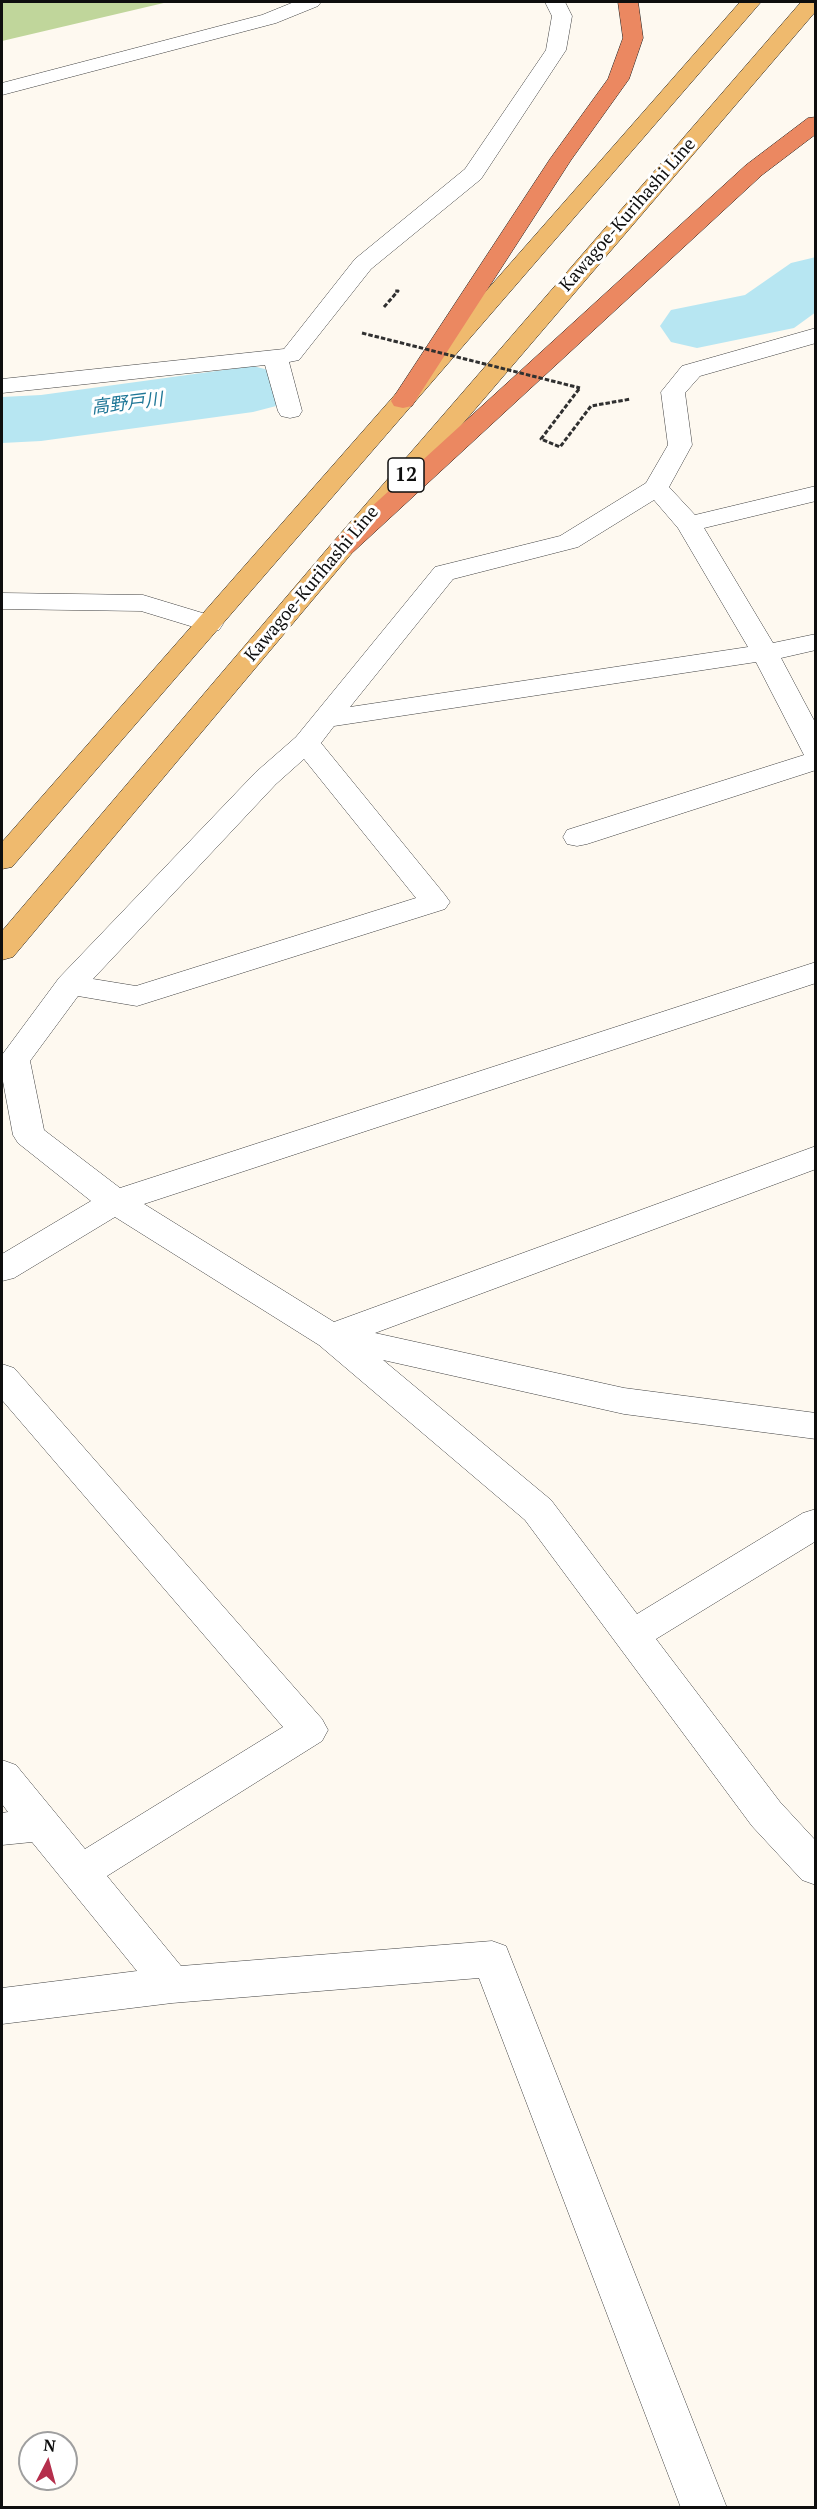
<!DOCTYPE html>
<html>
<head>
<meta charset="utf-8">
<style>
  body { margin:0 }
  #map { position:relative; width:817px; height:2509px; overflow:hidden; background:#fef9f0; font-family:"PT Serif",serif }
  canvas { display:block }
  .frame { position:absolute; inset:0; border:3px solid #0e0e0e; pointer-events:none }
  .north { position:absolute; left:18px; top:2431px; width:60px; height:60px; box-sizing:border-box; background:#fff; border:2px solid #9f9f9f; border-radius:50%; rotate:6deg; font-size:16px; font-weight:700; line-height:24px; text-align:center; color:#0e0e0e }
  .north::after { content:''; display:block; margin:auto; width:21px; height:27px; background:#b52f4c; clip-path:polygon(50% 0,100% 100%,50% 72%,0 100%) }
</style>
</head>
<body>
<div id="map">
<canvas width="817" height="2509"></canvas>
<div class="frame"></div>
<div class="north">N</div>
</div>
<script>
const ctx = document.querySelector('canvas').getContext('2d');
ctx.lineJoin = 'round';
function paint(path, color) { ctx.fillStyle = color; ctx.fill(path, 'evenodd'); }
const poly = rows => new Path2D(rows.map(r => 'M' + r).join(''));
function stroke(path, color, width, dash) { ctx.strokeStyle = color; ctx.lineWidth = width; ctx.lineCap = dash ? 'butt' : 'round'; ctx.setLineDash(dash || []); ctx.stroke(path); }
function write(font, color, halo, rows, align = 'center') {
  ctx.font = font + ' "PT Serif","Noto Sans JP",serif'; ctx.lineWidth = 6; ctx.setLineDash([]); ctx.textBaseline = 'middle'; ctx.strokeStyle = halo; ctx.fillStyle = color; for (const [text, x, y, turn = 0] of rows) {
    ctx.save(); ctx.translate(x, y); ctx.rotate((+turn || 0) * Math.PI / 180); ctx.textAlign = isNaN(turn) ? turn : align; if (halo) ctx.strokeText(text, 0, 0); ctx.fillText(text, 0, 0); ctx.restore();
  }
}
const forest = poly([
  [2,2,168,2,2,41]
]);
const river = poly([
  [816,257,816,312,794,328,697,348,671,342,660,326,671,310,745,295,791,263,816,257],
  [253,366,280,373,291,389,280,405,253,412,41,441,2,443,2,397,41,395,253,366]
]);
const path = poly([
  [384,307,398,291,394,291],
  [579,389,541,439,560,447,591,406,631,399]
]);
const minor = poly([
  [294,2,321,2,318,6,276,23,2,95,2,83,262,15,294,2],
  [545,2,565,2,572,16,566,50,481,179,371,269,299,360,289,362,302,411,299,416,290,418,281,416,278,411,265,365,2,393,2,379,284,349,355,259,465,169,546,50,552,16,545,2],
  [816,328,816,343,700,376,685,393,692,445,669,487,695,515,816,486,816,501,704,528,773,643,816,634,816,650,781,658,816,724,816,770,587,844,577,846,567,844,563,837,567,830,804,755,756,662,334,726,321,743,445,895,450,902,445,909,137,1006,78,996,30,1061,44,1130,120,1188,816,962,816,983,144,1204,334,1322,816,1146,816,1169,375,1333,624,1388,816,1413,816,1439,624,1414,383,1360,551,1500,637,1614,803,1513,816,1509,816,1541,656,1639,780,1802,816,1841,816,1885,802,1880,752,1826,525,1520,319,1345,115,1217,14,1278,2,1281,2,1254,91,1201,18,1143,13,1135,2,1076,2,1055,59,978,256,772,296,737,435,567,560,536,646,483,668,445,661,392,682,366,816,328],
  [654,500,678,528,748,647,350,707,453,579,578,547,654,500],
  [304,759,416,898,136,986,93,979,276,784,304,759],
  [2,593,143,595,219,618,223,624,219,630,210,632,141,611,2,609,2,593],
  [2,1364,14,1368,322,1719,328,1730,322,1741,107,1876,181,1966,492,1941,506,1946,727,2508,681,2508,479,1978,172,2003,2,2024,2,1988,137,1971,32,1842,2,1845,2,1813,8,1812,2,1804,2,1760,16,1765,85,1849,283,1727,2,1400,2,1364]
]);
const major = poly([
  [740,2,761,2,12,867,2,869,2,842,740,2],
  [801,2,816,2,816,11,352,553,13,957,2,960,2,931,334,541,801,2]
]);
const highway = poly([
  [618,2,638,2,643,38,629,79,571,160,412,406,403,408,394,406,391,401,550,159,608,79,623,38,618,2],
  [816,117,816,134,762,175,352,553,343,555,334,553,330,547,334,541,746,165,808,118,816,117]
]);
const pathBridge = poly([
  [362,333,580,388]
]);
const farStreetnames = [
  ["Kawagoe-Kurihashi Line",628,215,-49],
  ["Kawagoe-Kurihashi Line",312,584,-50]
];
const farWaternames = [
  ["高野戸川",127,404,-7]
];
const shields = [
  [406,475,36]
];
const shieldNames = [
  ["12",406,475]
];
paint(forest, '#c0d69b');
paint(river, '#b7e6f2');
stroke(minor, '#414141', 1);
stroke(major, '#1f1f1f', 1);
stroke(highway, '#1f1f1f', 1);
stroke(path, '#303030', 3, [4.5, 2]);
paint(minor, '#fff');
paint(major, '#efba6e');
paint(highway, '#eb8861');
stroke(pathBridge, '#303030', 3, [4.5, 2]);
write('18px', '#0e0e0e', '#fff', farStreetnames);
write('italic 18px', '#1f7797', '#fff', farWaternames);
for (const [x, y, w] of shields) { const box = new Path2D(); box.roundRect(x - w / 2, y - 17, w, 34, 4.5); ctx.fillStyle = '#fff'; ctx.fill(box); stroke(box, '#0e0e0e', 1.5); }
write('bold 20px', '#0e0e0e', null, shieldNames);
</script>
</body>
</html>
